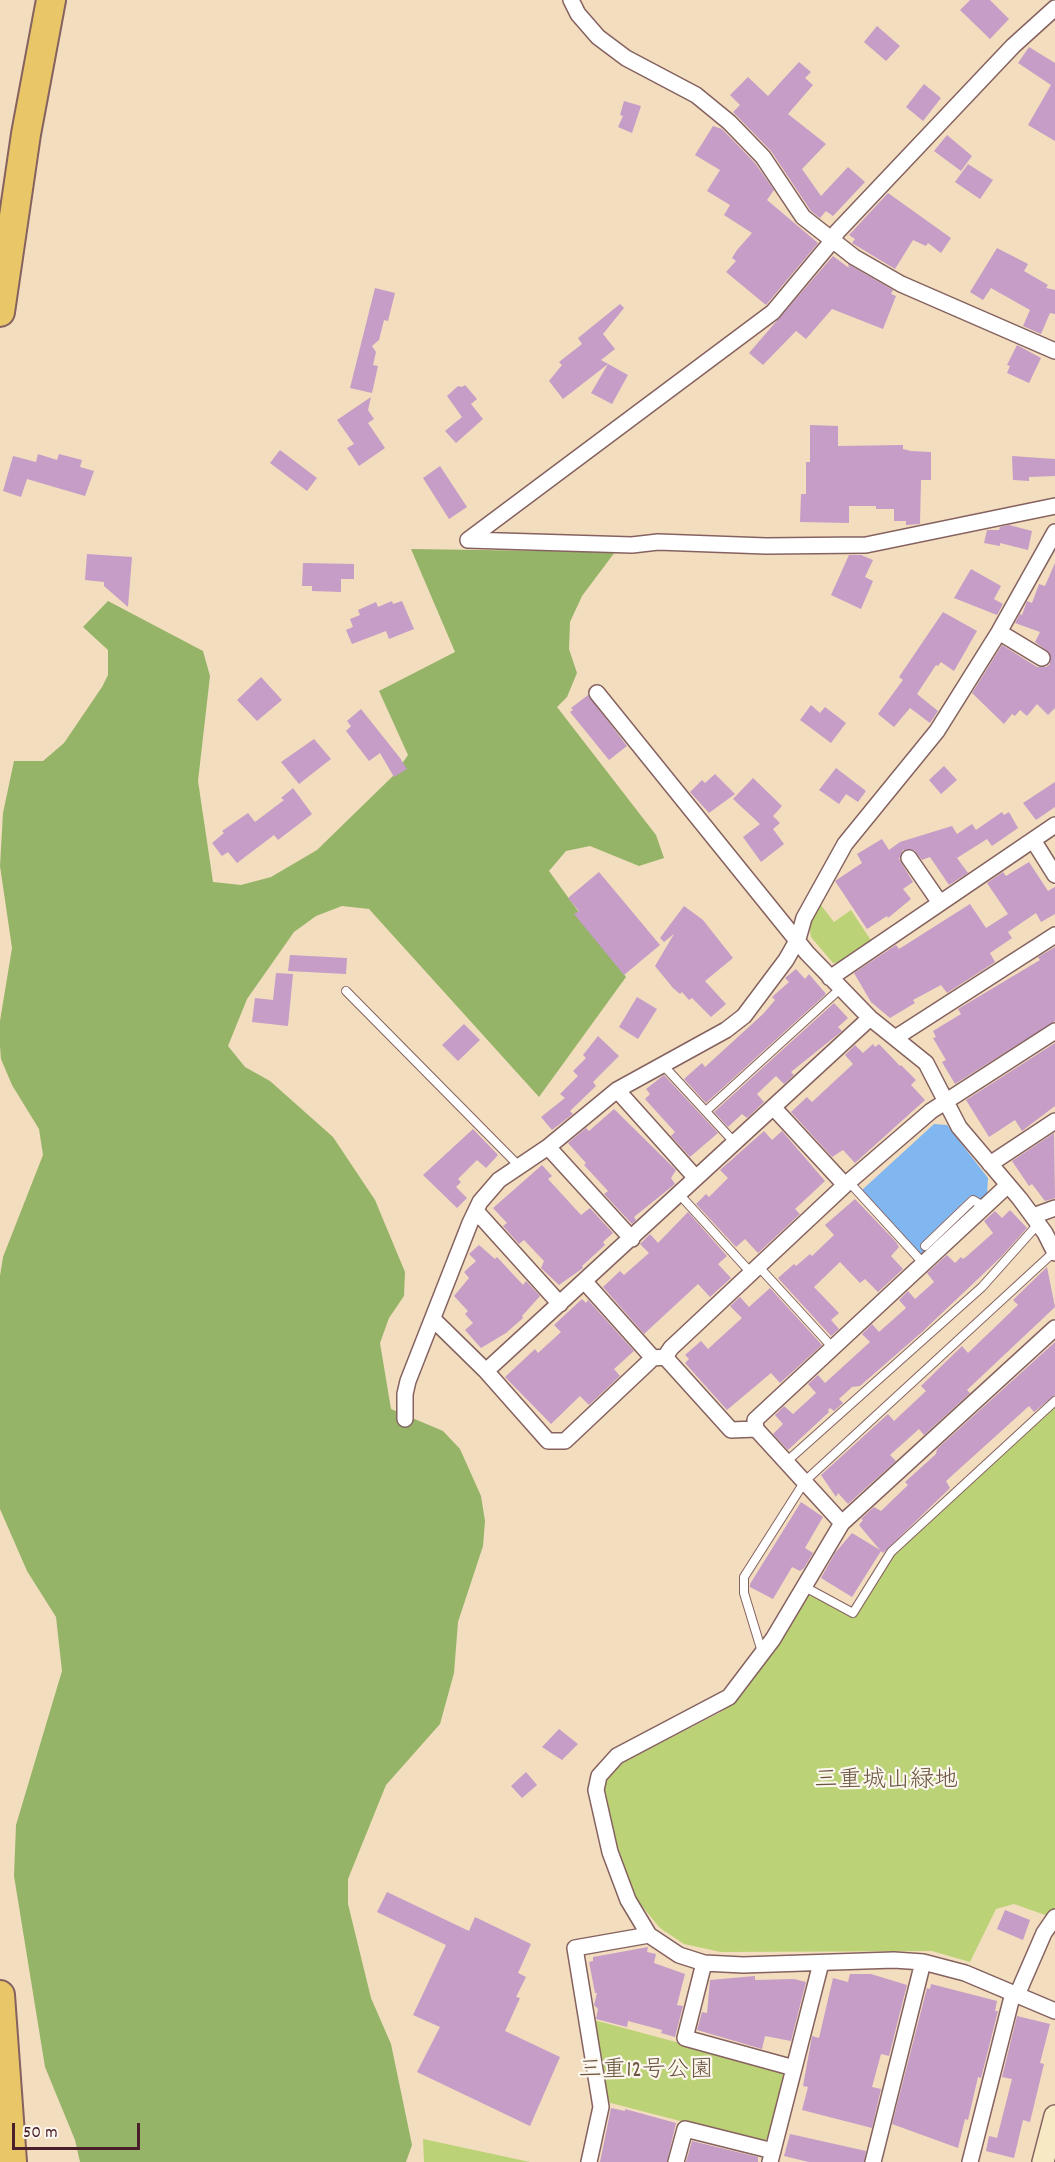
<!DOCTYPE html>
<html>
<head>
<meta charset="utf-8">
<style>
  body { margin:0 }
  #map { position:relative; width:1055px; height:2162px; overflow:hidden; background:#f2ddbf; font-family:Dekko,sans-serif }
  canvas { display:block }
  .scale { position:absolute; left:12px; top:2123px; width:128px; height:27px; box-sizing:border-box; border:3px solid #4a1f2b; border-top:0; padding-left:8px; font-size:18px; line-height:21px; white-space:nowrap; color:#4a1f2b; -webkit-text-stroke:4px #fbf7ec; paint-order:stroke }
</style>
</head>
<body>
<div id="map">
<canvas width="1055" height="2162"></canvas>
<div class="scale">50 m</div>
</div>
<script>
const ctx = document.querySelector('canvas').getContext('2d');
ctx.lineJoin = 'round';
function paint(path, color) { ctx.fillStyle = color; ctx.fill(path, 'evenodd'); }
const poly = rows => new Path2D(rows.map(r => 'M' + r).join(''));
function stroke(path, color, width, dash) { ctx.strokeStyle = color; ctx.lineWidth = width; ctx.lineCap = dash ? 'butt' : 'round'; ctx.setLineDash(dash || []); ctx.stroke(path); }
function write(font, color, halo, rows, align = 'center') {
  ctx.font = font + ' Dekko,"Klee One",sans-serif'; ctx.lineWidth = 4.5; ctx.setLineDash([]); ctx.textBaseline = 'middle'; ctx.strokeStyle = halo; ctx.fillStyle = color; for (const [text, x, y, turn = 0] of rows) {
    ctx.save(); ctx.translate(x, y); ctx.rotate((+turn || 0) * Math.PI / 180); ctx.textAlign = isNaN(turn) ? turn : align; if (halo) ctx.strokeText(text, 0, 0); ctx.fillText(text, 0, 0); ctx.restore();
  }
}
const green = poly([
  [820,904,834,922,851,910,872,942,842,962,833,963,811,937,809,923],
  [1055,1406,1055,1907,1048,1916,1014,1904,996,1909,970,1962,932,1951,721,1952,684,1944,660,1928,636,1899,621,1858,610,1820,605,1792,605,1784,612,1772,624,1762,719,1713,734,1703,776,1649,810,1593,854,1618,895,1553],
  [594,2020,780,2070,784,2077,770,2137,761,2142,607,2102],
  [423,2139,530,2162,424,2162]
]);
const forest = poly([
  [411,549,615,552,582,596,570,622,569,649,577,673,567,697,557,707,656,835,664,858,639,866,590,846,566,851,549,871,626,977,539,1097,369,909,342,906,316,916,294,932,247,999,228,1046,245,1067,270,1081,333,1137,375,1200,405,1272,404,1296,389,1318,380,1343,391,1409,443,1431,460,1449,481,1496,485,1521,483,1546,458,1622,454,1673,440,1724,386,1785,348,1879,348,1904,371,1998,391,2044,412,2145,406,2162,80,2162,75,2140,45,2067,14,1876,16,1825,62,1671,56,1617,27,1571,0,1509,0,1276,3,1257,43,1155,39,1129,12,1085,1,1059,0,1046,0,1021,12,948,0,866,3,813,14,761,43,761,64,743,102,687,108,675,108,650,83,627,108,601,203,651,210,676,198,781,213,882,241,885,271,877,317,850,394,775,408,755,379,691,455,652]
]);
const water = poly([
  [934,1124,947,1125,988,1178,987,1195,980,1201,970,1196,922,1243,928,1250,921,1256,862,1190]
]);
const building = poly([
  [970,0,990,0,1009,19,990,39,960,10],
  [877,26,900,46,886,61,864,42],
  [1029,47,1055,63,1055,141,1028,125,1051,85,1018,63],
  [799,62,811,72,805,78,813,85,788,114,826,144,802,169,821,196,848,167,865,182,833,216,826,211,820,218,811,211,771,151,733,112,740,105,730,95,748,77,768,96],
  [924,84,941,98,923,121,906,107],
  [624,101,641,106,632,133,618,127,623,116,620,115],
  [713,126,722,129,755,163,774,190,767,200,818,243,766,305,726,272,736,261,732,258,737,250,752,233,724,215,730,205,707,191,720,170,695,155],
  [947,135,972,156,961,171,934,151],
  [968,164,993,180,980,199,955,182],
  [888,193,951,238,941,253,928,243,926,246,913,240,895,269,852,243,855,239,849,235],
  [997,248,1028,264,1024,271,1048,285,1046,288,1055,290,1055,314,1050,313,1041,334,1023,326,1030,310,991,288,983,300,970,292],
  [833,256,849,268,848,264,893,290,891,294,896,296,883,329,832,309,806,339,796,331,763,365,749,353],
  [375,288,395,293,388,321,384,320,379,340,372,346,376,352,373,365,378,366,372,393,350,388],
  [620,304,624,308,603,334,615,349,601,360,628,375,612,404,591,393,608,364,563,399,549,381,562,365,559,362,582,344,578,338],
  [1017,345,1041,358,1029,383,1007,373,1010,366,1007,365],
  [465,385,477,399,471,404,483,419,456,443,445,431,462,417,447,396,458,386,462,387],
  [371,397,368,410,374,419,368,423,385,448,359,466,347,448,354,444,337,420],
  [810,425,838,426,838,446,903,445,903,449,911,451,931,452,931,480,921,480,920,524,906,525,906,521,894,521,894,509,876,509,876,506,849,506,849,523,800,522,801,494,806,494,806,462,810,462],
  [280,450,317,478,307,491,270,463],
  [38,454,57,460,59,454,82,460,80,467,94,471,85,496,27,479,21,497,3,491,13,456,36,462],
  [1012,456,1055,459,1055,476,1029,477,1029,481,1013,480],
  [440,466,467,507,449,519,423,478],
  [1009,525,1032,531,1028,550,1000,543,1000,546,984,543,987,530,999,530,1000,527],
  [87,554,132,557,128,607,104,586,104,582,85,580],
  [849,555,861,555,873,560,865,577,873,581,861,609,831,595],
  [303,563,354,564,354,579,341,579,341,592,312,591,312,586,302,586],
  [1055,563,1055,708,1048,715,1037,704,1027,716,1020,710,1015,716,1012,714,1004,724,972,693,1002,645,1037,667,1046,667,1050,664,1050,653,1035,642,1040,632,1015,623,1020,614,1022,615,1027,601,1032,603,1039,584,1045,586],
  [971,569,1001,586,994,599,1003,604,997,615,954,598],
  [392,601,393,604,402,601,414,629,389,639,386,631,352,644,346,630,353,627,350,619,360,615,358,610,376,602,378,607],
  [943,612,977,631,954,671,941,662,938,666,936,665,917,694,938,711,930,723,910,708,894,727,878,714,903,680,899,677],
  [261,677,282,700,257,721,237,700],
  [588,695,627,746,609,760,570,712,573,710,571,708],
  [811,705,820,713,825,707,846,723,831,743,800,720],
  [361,709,400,758,407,769,394,777,380,753,369,761,346,731,351,726,347,721],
  [314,739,331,759,299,784,281,762],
  [944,766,957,780,941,794,929,780],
  [836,768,866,791,858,802,846,794,839,804,819,790],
  [715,774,735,794,709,813,690,792,702,780,705,783],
  [753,778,782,806,773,816,780,823,773,829,784,844,761,862,743,837,760,824,733,799],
  [1055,782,1055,807,1036,820,1023,803],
  [293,788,312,814,278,840,274,835,237,863,228,852,222,856,212,843,224,833,222,831,248,813,255,822,284,800,281,798],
  [1002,812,1004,815,1009,812,1018,828,992,846,987,839,957,858,968,873,949,885,930,857,922,860,914,850,903,850,899,859,913,882,903,889,911,899,888,918,887,916,867,929,835,881,862,863,857,854,882,839,889,850,900,842,952,826,957,834,972,824,976,830],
  [1029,862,1048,891,1055,887,1055,914,1041,922,1036,913,1008,932,1012,938,990,953,995,962,947,993,941,985,913,1000,915,1003,890,1018,871,1002,854,973,896,945,899,949,970,904,986,928,1008,914,987,883,1003,872,1006,876],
  [599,872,660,945,624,975,574,914,579,911,568,898],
  [684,906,703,920,733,958,705,981,726,1004,711,1017,692,998,689,1000,682,992,680,994,673,988,655,966,674,934,664,942,660,938],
  [1055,947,1055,1021,955,1084,942,1062,946,1060,933,1038,936,1037,933,1031,961,1014,958,1009,1040,960,1038,957],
  [290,955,347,958,346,974,288,971],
  [796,969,805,979,809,974,826,994,706,1103,684,1079,702,1063,705,1067,763,1014,775,1000,772,997,789,982,785,978],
  [276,973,293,974,288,1026,252,1022,255,998,273,1000],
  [637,997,657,1009,638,1039,619,1027],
  [834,1003,848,1018,838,1027,842,1031,791,1072,794,1075,784,1084,776,1076,757,1094,764,1102,747,1118,742,1114,728,1127,714,1112],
  [464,1024,480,1040,458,1061,442,1045],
  [598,1036,619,1056,593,1082,596,1086,570,1111,573,1114,552,1130,541,1117,565,1098,560,1094,578,1076,573,1071,586,1058,583,1055],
  [1055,1043,1055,1106,1022,1131,1015,1120,989,1137,966,1100],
  [873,1044,875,1047,879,1044,900,1066,901,1065,916,1080,911,1085,925,1100,855,1163,843,1150,832,1157,791,1112,807,1097,812,1102,853,1064,845,1055,855,1045,863,1053],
  [664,1075,718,1133,690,1157,671,1136,675,1132,645,1099,650,1094,646,1089],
  [614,1109,676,1170,671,1178,675,1184,634,1217,636,1220,632,1224,604,1194,608,1191,584,1165,586,1163,568,1143,586,1128,589,1131],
  [473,1129,498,1155,486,1168,477,1160,458,1179,461,1182,456,1187,467,1198,457,1208,423,1175],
  [764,1131,772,1140,782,1131,825,1181,795,1209,800,1214,758,1253,745,1239,736,1247,696,1204,706,1194,709,1197,728,1178,720,1170],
  [1054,1133,1055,1198,1045,1201,1032,1184,1029,1186,1012,1161],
  [542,1165,552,1176,548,1179,581,1215,590,1208,613,1233,603,1242,605,1245,582,1266,583,1268,559,1285,541,1268,544,1261,524,1240,519,1244,503,1226,507,1223,493,1208],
  [855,1199,896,1242,899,1247,891,1256,903,1269,878,1292,865,1279,860,1283,840,1262,814,1287,839,1313,831,1320,839,1329,831,1336,778,1278,794,1264,796,1266,810,1254,812,1256,834,1235,825,1225],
  [1010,1210,1027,1228,1001,1257,922,1332,860,1386,852,1387,839,1399,843,1403,834,1411,830,1408,828,1410,829,1412,788,1450,773,1434,783,1424,775,1415,784,1406,793,1414,816,1393,808,1384,818,1375,825,1383,836,1373,870,1342,862,1334,872,1324,879,1332,906,1308,899,1300,908,1291,915,1299,934,1282,927,1273,947,1255,955,1263,961,1257,963,1259,967,1256,993,1233,984,1221,995,1211,1002,1218],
  [688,1212,727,1256,718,1264,731,1278,710,1297,698,1284,644,1334,603,1287,620,1271,624,1275,649,1253,640,1244,650,1234,658,1243],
  [479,1245,495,1259,497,1257,523,1285,526,1281,540,1296,522,1316,523,1318,506,1333,481,1348,465,1330,473,1323,465,1314,468,1311,454,1296,469,1278,464,1272,476,1261,469,1254],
  [1047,1267,1055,1307,967,1390,970,1393,924,1435,919,1429,890,1455,896,1461,848,1504,838,1493,836,1497,821,1475,888,1414,894,1421,926,1391,921,1386,962,1346,968,1353,1018,1305,1013,1300],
  [770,1288,822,1345,780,1383,771,1373,727,1410,685,1363,689,1359,685,1355,701,1341,708,1349,742,1318,730,1306,740,1297,749,1307],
  [582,1299,586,1303,588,1300,634,1351,614,1369,620,1376,589,1405,580,1396,551,1424,505,1377,535,1349,538,1353,561,1332,554,1325],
  [1055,1342,1055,1395,1034,1412,1029,1406,946,1481,950,1488,883,1553,881,1551,852,1597,821,1578,835,1553,852,1533,880,1550,859,1525,863,1520,861,1519,874,1507,881,1511,908,1485,905,1482,936,1454,937,1449],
  [801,1502,823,1517,805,1548,813,1553,804,1568,800,1571,792,1567,773,1599,750,1587,750,1584],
  [559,1729,578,1744,562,1760,542,1747],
  [526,1772,537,1785,522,1798,511,1786],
  [387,1892,469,1931,475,1917,531,1944,518,1973,526,1977,516,1997,520,1998,505,2031,560,2057,530,2126,417,2072,440,2027,413,2015,446,1945,377,1912],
  [1005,1910,1030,1920,1023,1940,997,1929],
  [648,1947,647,1952,656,1954,654,1963,685,1974,677,2005,683,2006,675,2037,661,2033,662,2030,628,2021,627,2027,596,2019,598,2009,594,2005,597,1993,595,1993,589,1962,593,1961,593,1957],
  [850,1974,871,1974,907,1985,889,2056,881,2054,872,2087,881,2089,872,2128,802,2110,808,2087,803,2086,812,2036,819,2038,833,1978,848,1982],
  [755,1976,755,1980,794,1979,806,1982,791,2041,765,2036,762,2049,697,2030,702,2012,707,2013,710,1980],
  [931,1984,997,2001,995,2011,998,2011,981,2078,978,2077,968,2120,965,2119,958,2148,892,2124,927,1988,930,1989],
  [1017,2016,1050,2024,1040,2063,1044,2064,1030,2122,1023,2120,1014,2158,986,2151,989,2136,997,2138,1012,2079,1002,2077],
  [611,2108,625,2111,625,2109,676,2123,667,2162,600,2162],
  [790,2134,866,2151,864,2162,809,2162,784,2156],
  [692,2141,758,2157,758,2162,686,2162]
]);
const lane = poly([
  [346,991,519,1166],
  [662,1064,735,1143],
  [706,1111,840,989],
  [849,1182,924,1264],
  [679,1194,752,1274],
  [925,1246,973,1200,985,1207],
  [759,1267,833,1348],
  [786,1462,982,1287,1039,1223],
  [805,1587,853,1613,891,1552,1055,1401],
  [762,1652,744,1593,744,1577,805,1481,1054,1252]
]);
const street = poly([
  [571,0,578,14,598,37,626,58,696,95,729,122,763,157,803,217,854,257,901,284,1055,351],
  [468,540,773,312,833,240,837,232,1013,46,1055,8],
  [468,540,632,545,658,542,766,546,866,545,1055,506],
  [999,632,1042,658],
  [597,693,807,953,870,1018,926,1063,959,1127,1020,1199,1045,1233,1055,1253],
  [1033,840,1055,875],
  [909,858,940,903],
  [830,978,1055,825],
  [895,1038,1055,935],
  [617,1090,696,1178],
  [773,1107,845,1185],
  [548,1147,632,1239],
  [990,1164,1055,1121],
  [476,1211,560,1304],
  [1033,1216,1055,1208],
  [585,1282,653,1358,665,1357,731,1430,756,1429,842,1523],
  [434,1320,486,1371,548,1441,565,1441,653,1358],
  [1055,1328,842,1523,773,1639,729,1697,617,1756,599,1776,596,1790,610,1852,628,1900,649,1935,679,1955,704,1963,743,1965,894,1960,923,1962,965,1973,1055,2011],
  [665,1357,671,1348,845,1185,931,1111,1055,1031],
  [486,1371,870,1018],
  [405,1419,405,1394,408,1381,470,1223,480,1202,499,1180,548,1147,617,1090,726,1030,744,1016,786,960,798,939,804,918,845,844,937,731,999,632,1055,532],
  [756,1429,755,1420,1008,1185],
  [704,1963,685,2038,794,2068],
  [1017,1995,1044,1933,1055,1917],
  [589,2162,601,2107,575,1948,649,1935],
  [676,2162,685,2129,773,2151],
  [770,2162,821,1963],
  [873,2162,923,1962],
  [970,2162,1013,1993]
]);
const secondary = poly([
  [1043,2162,1055,2116]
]);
const highway = poly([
  [0,312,26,134,51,0],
  [0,1995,12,2162]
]);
const parkNames = [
  ["三重城山緑地",886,1783],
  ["三重12号公園",646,2073]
];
paint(green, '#bcd276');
paint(forest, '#95b467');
paint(water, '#81b7f0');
paint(building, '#c59dc7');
stroke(lane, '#85625f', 10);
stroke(street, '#85625f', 18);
stroke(secondary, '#85625f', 24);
stroke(highway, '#85625f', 32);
stroke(lane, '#fff', 8);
stroke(street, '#fff', 15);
stroke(secondary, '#f6e9c3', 21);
stroke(highway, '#e9c769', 28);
write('24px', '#6c5542', '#fbf7ec', parkNames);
</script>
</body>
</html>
